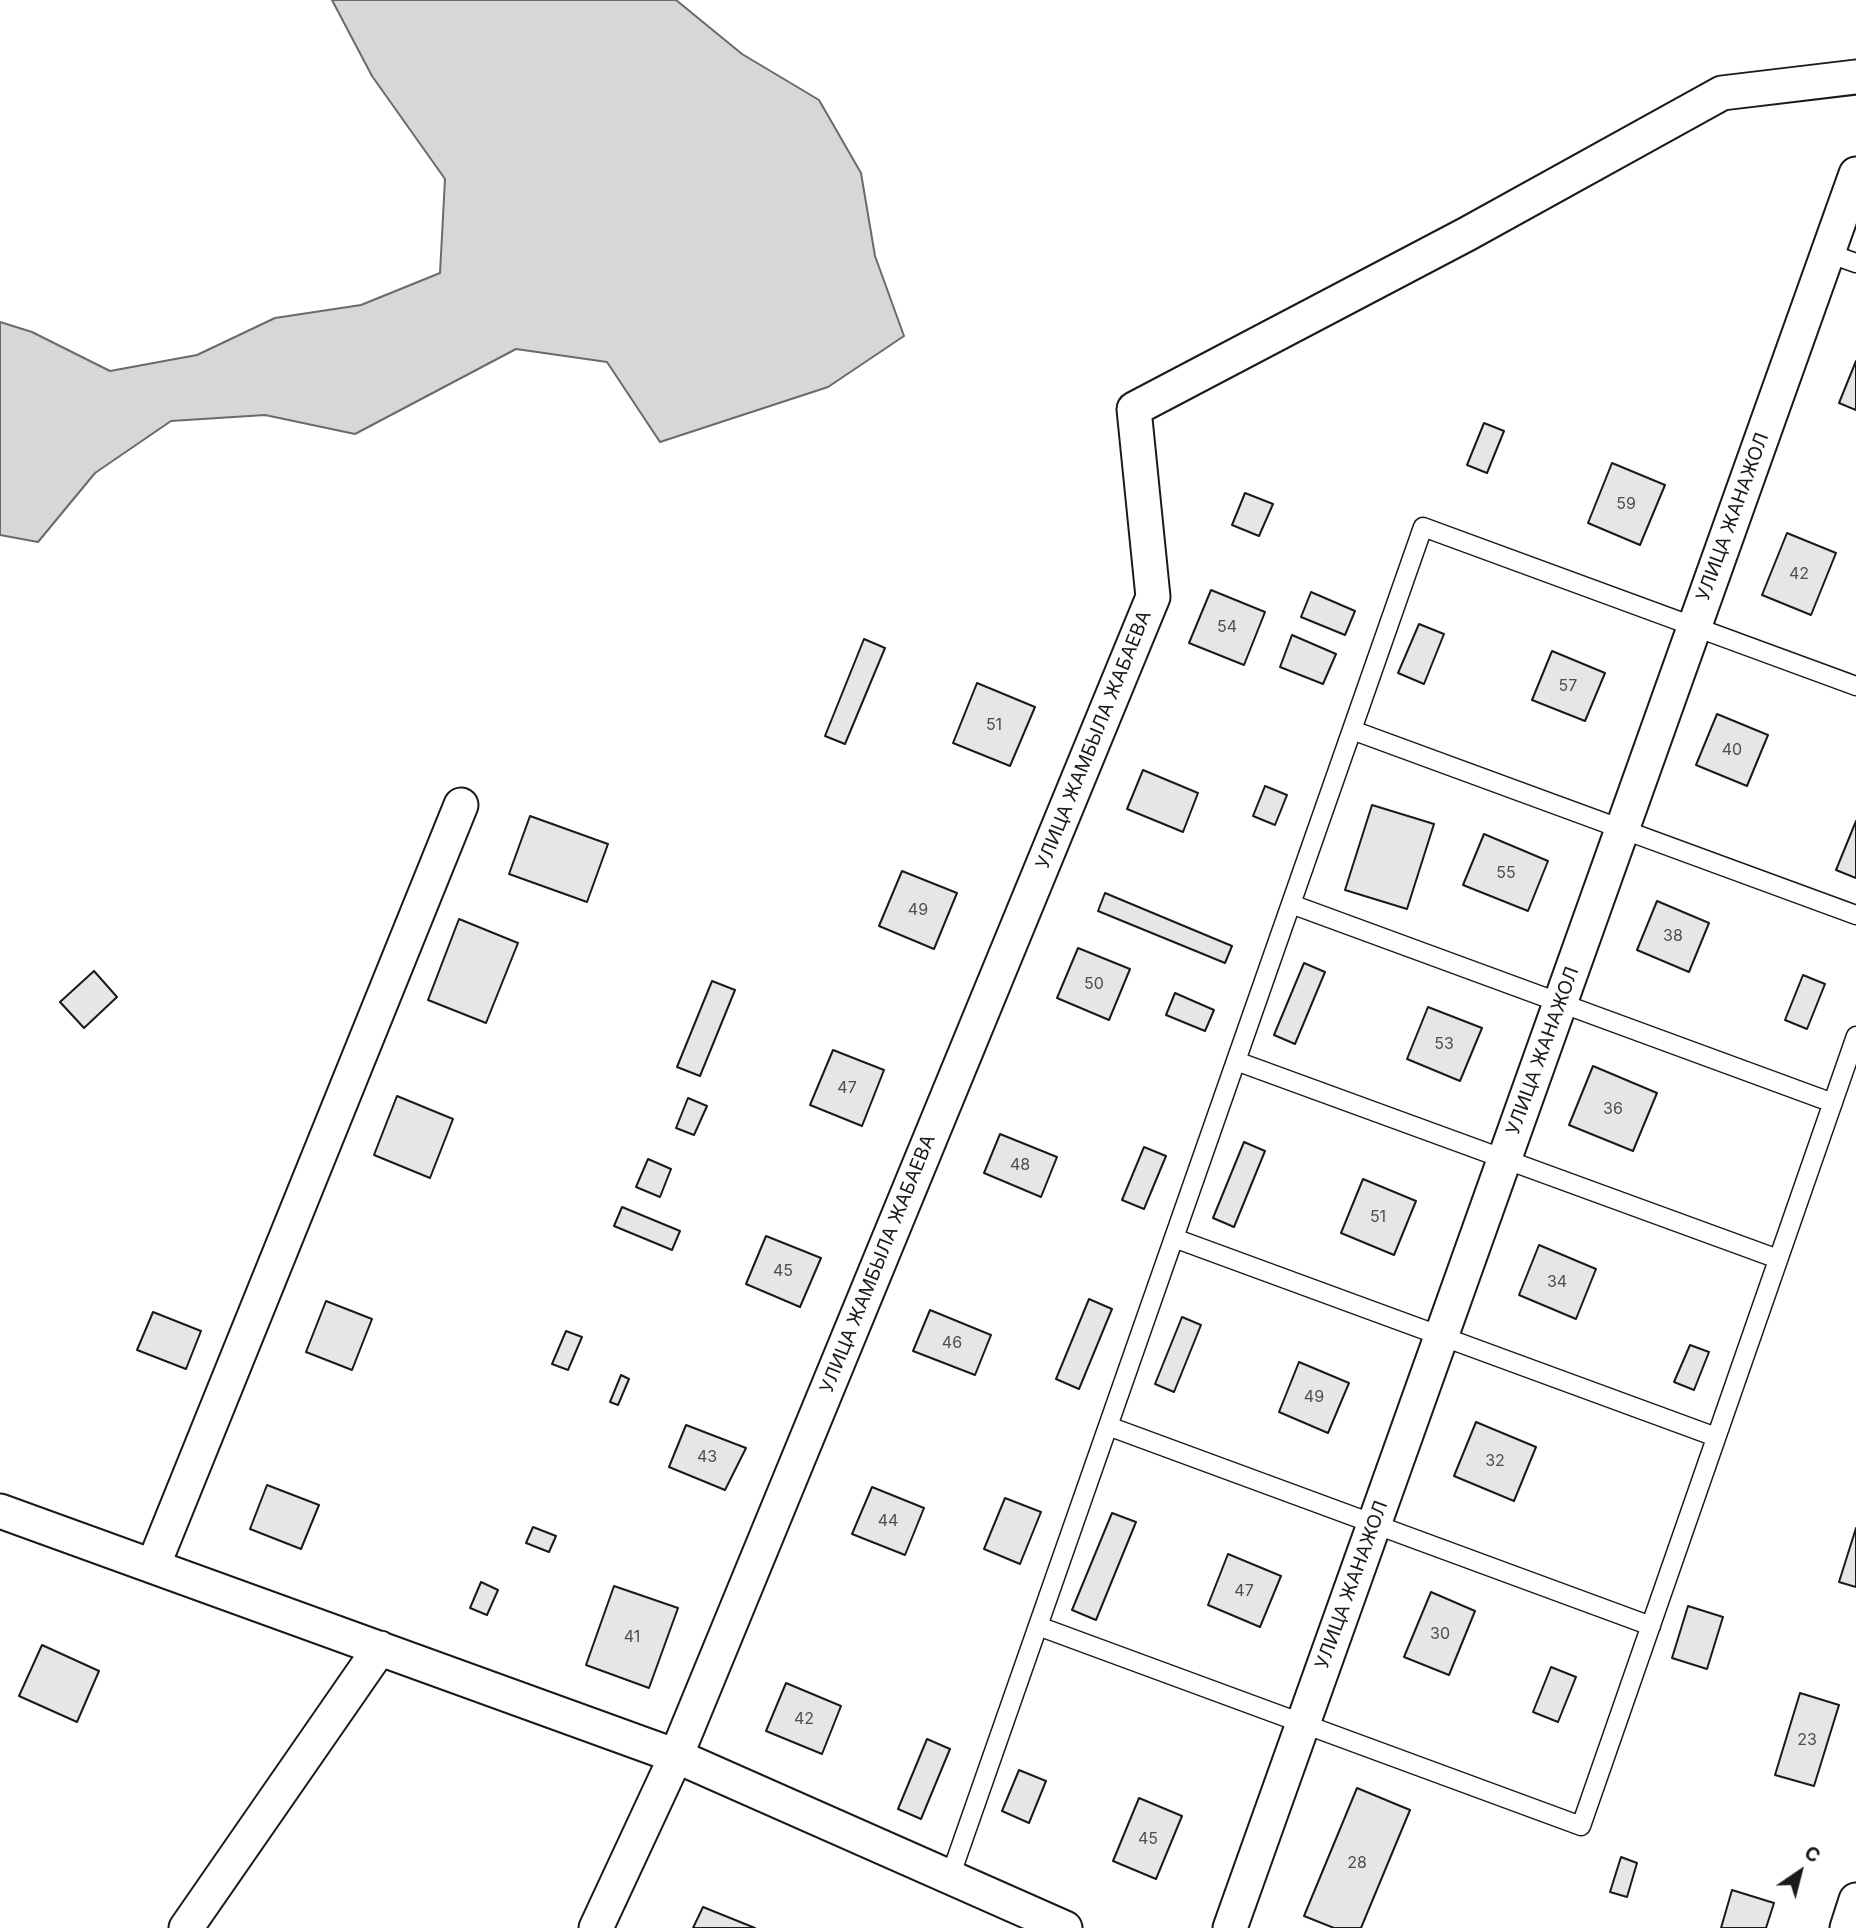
<!DOCTYPE html>
<html>
<head>
<meta charset="utf-8">
<style>
  body { margin:0 }
  #map { position:relative; width:1856px; height:1928px; overflow:hidden; background:#fff; font-family:Inter,sans-serif }
  canvas { display:block }
  .north { position:absolute; left:1765px; top:1837px; width:70px; height:70px; -webkit-text-stroke:5px #fff; paint-order:stroke; rotate:35deg; font-size:19px; font-weight:700; line-height:28px; text-align:center; color:#1a1a1a }
  .north::after { content:''; display:block; margin:auto; width:24px; height:32px; background:#1a1a1a; clip-path:polygon(50% 0,100% 100%,50% 72%,0 100%) }
</style>
</head>
<body>
<div id="map">
<canvas width="1856" height="1928"></canvas>
<div class="north">С</div>
</div>
<script>
const ctx = document.querySelector('canvas').getContext('2d');
ctx.lineJoin = 'round';
function paint(path, color) { ctx.fillStyle = color; ctx.fill(path, 'evenodd'); }
const poly = rows => new Path2D(rows.map(r => 'M' + r).join(''));
function stroke(path, color, width, dash) { ctx.strokeStyle = color; ctx.lineWidth = width; ctx.lineCap = dash ? 'butt' : 'round'; ctx.setLineDash(dash || []); ctx.stroke(path); }
function write(font, color, halo, rows, align = 'center') {
  ctx.font = font + ' Inter,sans-serif'; ctx.lineWidth = 5; ctx.setLineDash([]); ctx.textBaseline = 'middle'; ctx.strokeStyle = halo; ctx.fillStyle = color; for (const [text, x, y, turn = 0] of rows) {
    ctx.save(); ctx.translate(x, y); ctx.rotate((+turn || 0) * Math.PI / 180); ctx.textAlign = isNaN(turn) ? turn : align; if (halo) ctx.strokeText(text, 0, 0); ctx.fillText(text, 0, 0); ctx.restore();
  }
}
const water = poly([
  [332,0,676,0,742,54,819,100,861,173,875,256,904,336,828,387,660,442,607,362,516,349,355,434,265,415,171,421,95,473,38,542,0,535,0,322,32,332,110,371,197,355,275,318,361,305,440,273,445,179,372,76,332,0]
]);
const building = poly([
  [1856,361,1856,410,1839,403,1856,361],
  [1484,423,1504,431,1487,473,1467,465,1484,423],
  [1612,463,1665,485,1640,545,1588,523,1612,463],
  [1245,493,1273,504,1259,536,1232,525,1245,493],
  [1787,533,1836,553,1811,615,1762,595,1787,533],
  [1211,590,1265,612,1244,665,1189,643,1211,590],
  [1311,592,1355,611,1345,635,1301,617,1311,592],
  [1419,624,1444,634,1424,684,1398,673,1419,624],
  [1292,635,1336,654,1323,684,1280,667,1292,635],
  [864,639,885,648,845,744,825,736,864,639],
  [1552,651,1605,673,1585,721,1532,700,1552,651],
  [977,683,1035,707,1010,766,953,743,977,683],
  [1717,714,1768,735,1747,786,1696,765,1717,714],
  [1143,770,1198,793,1183,832,1127,809,1143,770],
  [1265,786,1287,795,1275,825,1253,816,1265,786],
  [1372,805,1434,824,1407,909,1345,890,1372,805],
  [530,816,608,844,587,902,509,874,530,816],
  [1856,821,1856,878,1836,870,1856,821],
  [1484,834,1548,861,1528,911,1463,885,1484,834],
  [902,871,957,893,934,949,879,926,902,871],
  [1105,893,1232,946,1225,963,1098,911,1105,893],
  [1657,901,1709,923,1689,972,1637,950,1657,901],
  [459,919,518,943,486,1023,428,1000,459,919],
  [1078,948,1130,969,1109,1020,1057,998,1078,948],
  [1304,963,1325,972,1295,1044,1274,1035,1304,963],
  [94,971,117,997,84,1028,60,1002,94,971],
  [1803,975,1825,984,1807,1029,1785,1020,1803,975],
  [712,981,735,990,700,1076,677,1067,712,981],
  [1175,993,1214,1010,1205,1031,1166,1015,1175,993],
  [1428,1007,1482,1028,1460,1081,1407,1059,1428,1007],
  [833,1050,884,1070,862,1126,810,1105,833,1050],
  [1593,1066,1657,1093,1633,1151,1569,1125,1593,1066],
  [397,1096,453,1119,430,1178,374,1155,397,1096],
  [688,1098,707,1106,694,1135,676,1128,688,1098],
  [1000,1134,1057,1157,1041,1197,984,1173,1000,1134],
  [1244,1142,1265,1151,1234,1227,1213,1218,1244,1142],
  [1144,1147,1166,1156,1144,1209,1122,1200,1144,1147],
  [648,1159,671,1169,660,1197,636,1187,648,1159],
  [1363,1179,1416,1201,1394,1255,1341,1233,1363,1179],
  [622,1207,680,1231,672,1250,614,1226,622,1207],
  [766,1236,821,1258,800,1307,746,1284,766,1236],
  [1539,1245,1596,1269,1576,1319,1519,1295,1539,1245],
  [1089,1299,1112,1309,1079,1389,1056,1379,1089,1299],
  [326,1301,372,1319,352,1370,306,1352,326,1301],
  [930,1310,991,1335,975,1375,913,1351,930,1310],
  [153,1312,201,1331,186,1369,137,1350,153,1312],
  [1182,1317,1201,1325,1174,1392,1155,1384,1182,1317],
  [566,1331,582,1337,568,1370,552,1364,566,1331],
  [1690,1345,1709,1352,1694,1390,1674,1382,1690,1345],
  [1299,1362,1349,1383,1328,1433,1279,1412,1299,1362],
  [621,1375,629,1379,618,1405,610,1402,621,1375],
  [1476,1422,1536,1447,1514,1501,1454,1476,1476,1422],
  [686,1425,746,1448,725,1490,669,1467,686,1425],
  [267,1485,319,1505,301,1549,250,1529,267,1485],
  [872,1487,924,1508,905,1555,852,1534,872,1487],
  [1005,1498,1041,1512,1020,1564,984,1549,1005,1498],
  [1112,1513,1136,1522,1096,1620,1072,1610,1112,1513],
  [533,1527,556,1536,549,1552,526,1543,533,1527],
  [1856,1528,1856,1587,1839,1582,1856,1528],
  [1228,1554,1281,1576,1260,1627,1208,1605,1228,1554],
  [481,1582,498,1590,487,1615,470,1608,481,1582],
  [614,1586,678,1608,649,1688,586,1665,614,1586],
  [1431,1592,1475,1611,1449,1675,1404,1657,1431,1592],
  [1688,1606,1723,1617,1707,1669,1672,1658,1688,1606],
  [42,1645,99,1671,77,1722,19,1696,42,1645],
  [1551,1667,1576,1677,1558,1722,1533,1712,1551,1667],
  [786,1683,841,1706,822,1754,766,1731,786,1683],
  [1800,1693,1839,1705,1814,1786,1775,1775,1800,1693],
  [927,1739,950,1749,921,1819,898,1809,927,1739],
  [1019,1770,1046,1781,1029,1823,1002,1811,1019,1770],
  [1357,1788,1410,1810,1361,1928,1334,1928,1304,1916,1357,1788],
  [1139,1798,1182,1816,1156,1879,1113,1861,1139,1798],
  [1621,1857,1637,1863,1627,1897,1610,1892,1621,1857],
  [1732,1890,1774,1903,1766,1928,1721,1928,1732,1890],
  [703,1907,755,1928,693,1928,703,1907]
]);
const service = poly([
  [1828,253,1856,263],
  [1352,730,1856,915],
  [1291,904,1833,1103],
  [1236,1061,1778,1259],
  [1174,1238,1716,1437],
  [1108,1426,1651,1626],
  [1038,1626,1581,1826,1856,1036],
  [950,1877,1423,527,1856,686]
]);
const minor = poly([
  [0,1511,676,1756,1065,1928],
  [153,1566,461,805],
  [186,1928,380,1648],
  [596,1928,676,1756,1153,597,1134,409,1467,234,1722,93,1856,77],
  [1230,1928,1856,174],
  [1847,1928,1856,1900]
]);
const numberNames = [
  ["59",1626,504],
  ["42",1799,574],
  ["54",1227,627],
  ["57",1568,686],
  ["51",994,725],
  ["40",1732,750],
  ["55",1506,873],
  ["49",918,910],
  ["38",1673,936],
  ["50",1094,984],
  ["53",1444,1044],
  ["47",847,1088],
  ["36",1613,1109],
  ["48",1020,1165],
  ["51",1378,1217],
  ["45",783,1271],
  ["34",1557,1282],
  ["46",952,1343],
  ["49",1314,1397],
  ["43",707,1457],
  ["32",1495,1461],
  ["44",888,1521],
  ["47",1244,1591],
  ["30",1440,1634],
  ["41",632,1637],
  ["42",804,1719],
  ["23",1807,1740],
  ["45",1148,1839],
  ["28",1357,1863]
];
const streetNames = [
  ["УЛИЦА ЖАНАЖОЛ",1733,517,-70],
  ["УЛИЦА ЖАМБЫЛА ЖАБАЕВА",1094,740,-68],
  ["УЛИЦА ЖАНАЖОЛ",1543,1051,-70],
  ["УЛИЦА ЖАМБЫЛА ЖАБАЕВА",878,1264,-68],
  ["УЛИЦА ЖАНАЖОЛ",1352,1585,-70]
];
paint(water, '#d7d7d7');
stroke(water, '#6a6a6a', 2);
paint(building, '#e6e6e6');
stroke(building, '#1a1a1a', 2);
stroke(service, '#1a1a1a', 21);
stroke(minor, '#1a1a1a', 37);
stroke(service, '#fff', 18);
stroke(minor, '#fff', 33);
write('16px', '#4d4d4d', null, numberNames);
write('19px', '#1a1a1a', '#fff', streetNames);
</script>
</body>
</html>
